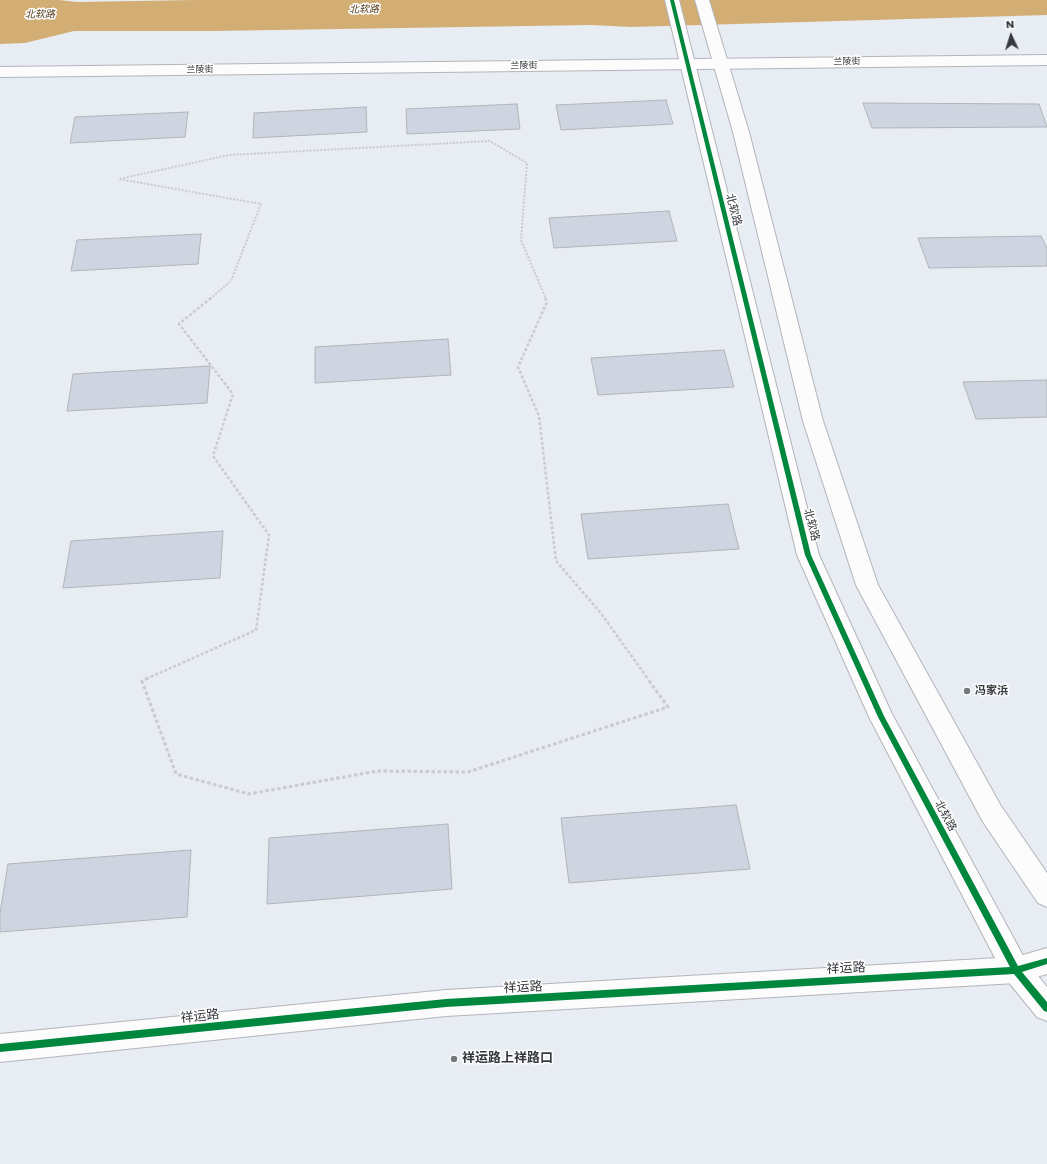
<!DOCTYPE html>
<html>
<head>
<meta charset="utf-8">
<style>
  body { margin:0 }
  #map { position:relative; width:1047px; height:1164px; overflow:hidden; background:#e8ecf3; font-family:Poppins,sans-serif }
  canvas { display:block }
  .north { position:absolute; left:991px; top:16px; width:40px; height:40px; -webkit-text-stroke:3px #fff; paint-order:stroke; rotate:356deg; font-size:11px; font-weight:700; line-height:16px; text-align:center; color:#35383c }
  .north::after { content:''; display:block; margin:auto; width:14px; height:18px; background:#35383c; clip-path:polygon(50% 0,100% 100%,50% 72%,0 100%) }
</style>
</head>
<body>
<div id="map">
<canvas width="1047" height="1164"></canvas>
<div class="north">N</div>
</div>
<script>
const ctx = document.querySelector('canvas').getContext('2d');
ctx.lineJoin = 'round';
function paint(path, color) { ctx.fillStyle = color; ctx.fill(path, 'evenodd'); }
const poly = rows => new Path2D(rows.map(r => 'M' + r).join(''));
function stroke(path, color, width, dash) { ctx.strokeStyle = color; ctx.lineWidth = width; ctx.lineCap = dash ? 'butt' : 'round'; ctx.setLineDash(dash || []); ctx.stroke(path); }
function write(font, color, halo, rows, align = 'center') {
  ctx.font = font + ' Poppins,"Noto Sans SC",sans-serif'; ctx.lineWidth = 3; ctx.setLineDash([]); ctx.textBaseline = 'middle'; ctx.strokeStyle = halo; ctx.fillStyle = color; for (const [text, x, y, turn = 0] of rows) {
    ctx.save(); ctx.translate(x, y); ctx.rotate((+turn || 0) * Math.PI / 180); ctx.textAlign = isNaN(turn) ? turn : align; if (halo) ctx.strokeText(text, 0, 0); ctx.fillText(text, 0, 0); ctx.restore();
  }
}
const water = poly([
  [0,0,59,0,77,2,193,0,1047,0,1047,15,631,27,591,25,213,31,74,31,25,43,0,44]
]);
const building = poly([
  [666,100,673,124,561,130,556,105,666,100],
  [863,103,1039,104,1047,127,872,128,863,103],
  [517,104,520,129,407,134,406,109,517,104],
  [366,107,367,132,253,138,254,113,366,107],
  [188,112,185,137,70,143,75,117,188,112],
  [669,211,677,241,554,248,549,218,669,211],
  [201,234,198,264,71,271,77,240,201,234],
  [1041,236,1047,248,1047,266,929,268,918,238,1041,236],
  [448,339,451,375,315,383,315,347,448,339],
  [724,350,734,387,598,395,591,358,724,350],
  [210,366,207,403,67,411,73,374,210,366],
  [1047,380,1047,417,976,419,963,382,1047,380],
  [728,504,739,549,588,559,581,514,728,504],
  [223,531,220,578,63,588,71,541,223,531],
  [736,805,750,869,569,883,561,818,736,805],
  [448,824,452,889,267,904,269,838,448,824],
  [191,850,187,917,0,932,0,913,8,864,191,850]
]);
const pathFar2 = poly([
  [210,299,231,281,261,204,119,179,229,155,490,141,527,163,521,240,546,299]
]);
const pathFar1 = poly([
  [545,298,547,302,518,367,539,416,556,561,600,612,648,679],
  [146,679,256,630,269,535,213,456,233,394,179,324,211,298]
]);
const path = poly([
  [148,678,142,681,176,774,249,794,377,771,468,772,668,707,647,678]
]);
const street = poly([
  [1047,55,1047,65,0,77,0,67,1047,55],
  [1047,948,1047,974,1016,983,446,1016,0,1062,0,1034,446,990,1016,957,1047,948]
]);
const secondary = poly([
  [665,0,679,0,819,555,892,714,1026,961,1047,987,1047,1021,1037,1017,1006,979,869,717,797,555,665,0],
  [695,0,709,0,749,132,823,421,878,585,1001,806,1047,873,1047,907,1038,903,983,822,856,585,803,421,733,132,695,0]
]);
const cycleway = poly([
  [670,0,674,0,811,555,884,716,1018,966,1047,958,1047,964,1022,972,1047,1002,1047,1012,1044,1011,1014,974,446,1007,0,1052,0,1044,446,999,1010,967,878,717,805,555,670,0]
]);
const markers = [
  [967,691,4,"#74777c"],
  [454,1059,4,"#74777c"]
];
const farStreetnames = [
  ["兰陵街",847,62,-1],
  ["兰陵街",524,66,-1],
  ["兰陵街",200,70,-1]
];
const farWaternames = [
  ["北软路",364,10,-1],
  ["北软路",40,15,-1]
];
const streetNames = [
  ["北软路",733,210,76],
  ["北软路",811,525,76],
  ["北软路",945,816,62]
];
const poiNames = [
  ["冯家浜",975,691]
];
const nearStreetnames = [
  ["祥运路",846,969,-3],
  ["祥运路",523,988,-3],
  ["祥运路",200,1017,-6]
];
const nearPoinames = [
  ["祥运路上祥路口",462,1059]
];
paint(water, '#d2ae75');
paint(building, '#ced5e0');
stroke(building, '#b2b4b9', 1);
stroke(street, '#b2b5ba', 2);
stroke(secondary, '#b2b5ba', 2);
stroke(pathFar2, '#cbcbcd', 2, [2, 1.5]);
stroke(pathFar1, '#cbcbcd', 2.5, [3, 2]);
stroke(path, '#cbcbcd', 3, [3.5, 2.5]);
paint(street, '#fcfcfd');
paint(secondary, '#fcfcfd');
paint(cycleway, '#00873e');
for (const [x, y, r, color] of markers) { const dot = new Path2D(); dot.arc(x, y, r, 0, 2 * Math.PI); ctx.fillStyle = color; ctx.fill(dot); stroke(dot, '#fff', 1.5); }
write('9px', '#35383c', '#fff', farStreetnames);
write('italic 10px', '#533d1a', '#fff', farWaternames);
write('11px', '#35383c', '#fff', streetNames);
write('bold 11px', '#35383c', '#fff', poiNames, 'left');
write('13px', '#35383c', '#fff', nearStreetnames);
write('bold 13px', '#35383c', '#fff', nearPoinames, 'left');
</script>
</body>
</html>
